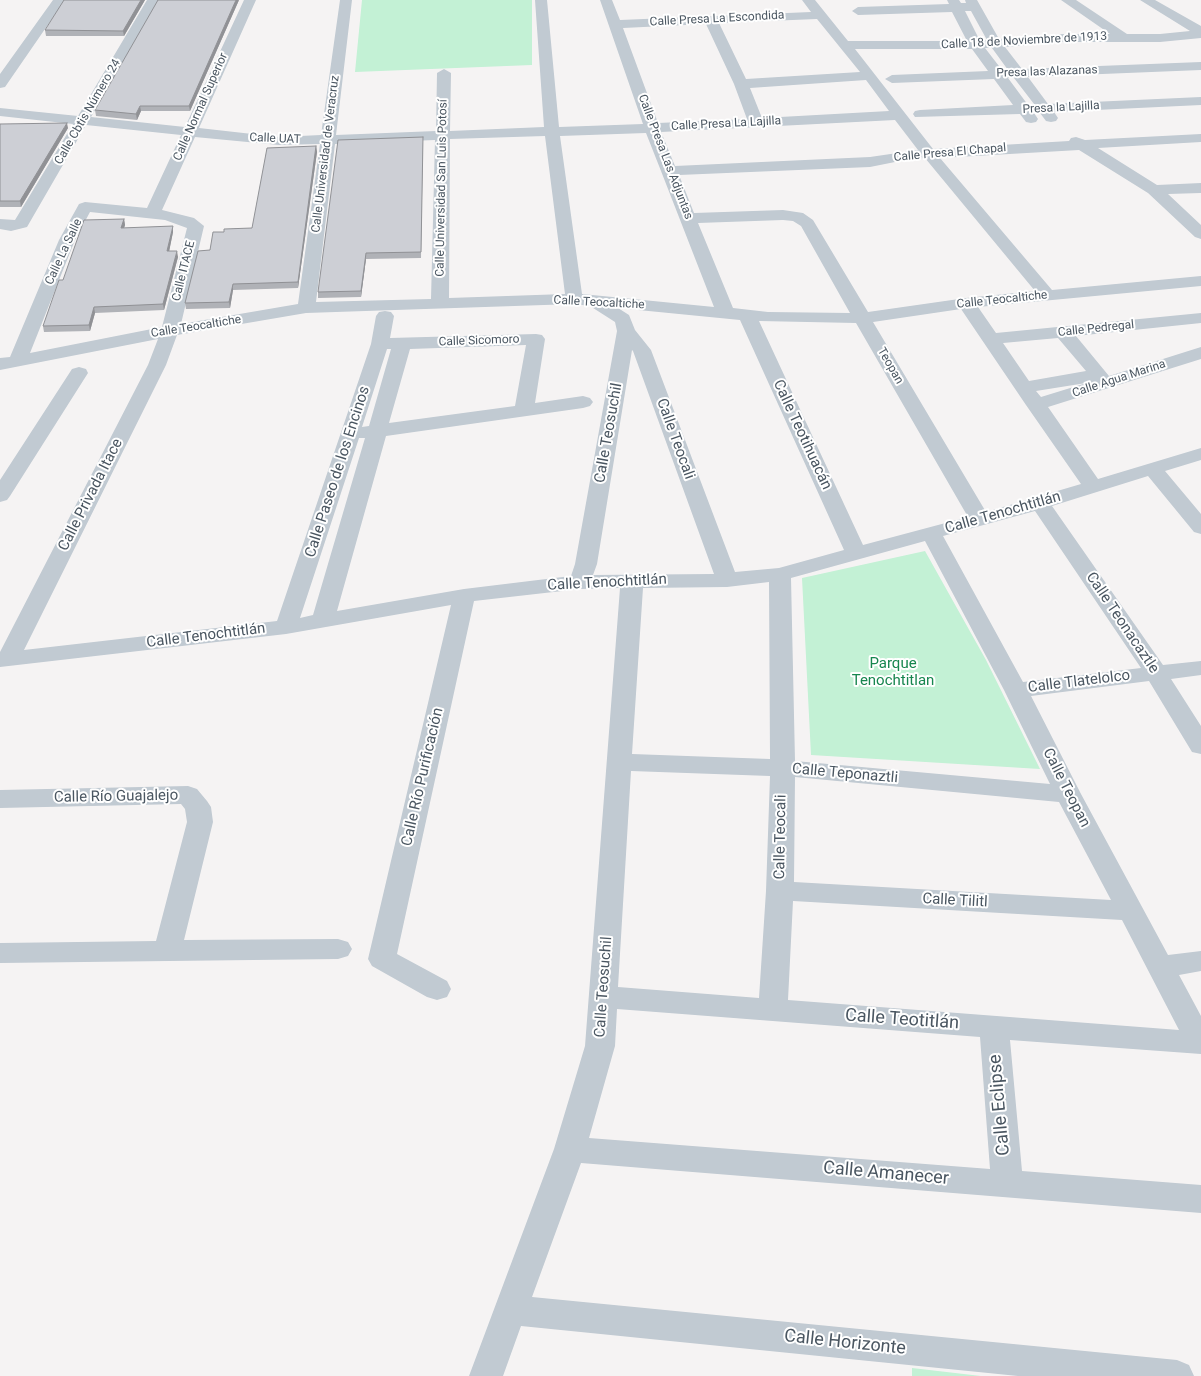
<!DOCTYPE html>
<html>
<head>
<meta charset="utf-8">
<style>
  body { margin:0 }
  canvas { display:block; background:#f5f3f3 }
</style>
</head>
<body>
<canvas width="1201" height="1376"></canvas>
<script>
const ctx = document.querySelector('canvas').getContext('2d');
ctx.lineJoin = 'round';
function paint(path, color) { ctx.fillStyle = color; ctx.fill(path, 'evenodd'); }
const poly = rows => new Path2D(rows.map(r => 'M' + r).join(''));
function stroke(path, color, width, dash) { ctx.strokeStyle = color; ctx.lineWidth = width; ctx.lineCap = dash ? 'butt' : 'round'; ctx.setLineDash(dash || []); ctx.stroke(path); }
function write(font, color, halo, rows, align = 'center') {
  ctx.font = font + ' Roboto,sans-serif'; ctx.lineWidth = 4; ctx.setLineDash([]); ctx.textBaseline = 'middle'; ctx.strokeStyle = halo; ctx.fillStyle = color; for (const [text, x, y, turn = 0] of rows) {
    ctx.save(); ctx.translate(x, y); ctx.rotate((+turn || 0) * Math.PI / 180); ctx.textAlign = isNaN(turn) ? turn : align; if (halo) ctx.strokeText(text, 0, 0); ctx.fillText(text, 0, 0); ctx.restore();
  }
}
const green = poly([
  [362,0,532,0,532,65,355,72],
  [925,551,986,660,1040,769,811,755,802,578],
  [912,1368,981,1376,912,1376]
]);
const minor = poly([
  [53,0,65,0,5,87,0,88,0,74,53,0],
  [147,0,159,0,91,117,185,127,244,0,256,0,199,128,279,137,321,135,340,0,352,0,336,135,436,131,437,73,444,69,451,73,450,131,544,127,535,0,547,0,559,127,643,124,600,0,612,0,620,20,811,12,802,0,815,0,848,41,967,41,952,12,858,15,852,11,858,7,949,4,947,0,959,0,961,3,966,3,965,0,977,0,999,39,1063,34,1110,34,1061,0,1076,0,1127,34,1160,34,1190,31,1140,0,1155,0,1201,26,1201,38,1160,42,1063,42,1005,47,1022,69,1201,62,1201,70,1028,77,1048,104,1201,97,1201,105,1054,112,1058,118,1056,121,1051,122,1046,121,1040,113,1034,113,1038,119,1036,122,1031,123,1026,122,1020,114,915,117,913,114,915,111,920,110,1013,105,994,79,892,83,885,79,892,75,988,71,972,49,855,49,933,149,1069,141,1071,138,1076,137,1085,140,1201,134,1201,142,1098,148,1157,185,1201,183,1201,193,1168,194,1201,225,1201,239,1195,237,1148,193,1079,150,940,158,1052,290,1201,276,1201,286,978,307,996,333,1201,313,1201,323,1076,336,1109,376,1201,347,1201,359,1048,407,1098,479,1201,448,1201,460,1165,471,1201,514,1201,534,1194,532,1148,476,1052,506,1163,665,1201,661,1201,675,1171,679,1201,726,1201,754,1192,752,1149,681,1031,696,1081,794,1168,955,1201,951,1201,971,1179,975,1201,1016,1201,1054,1010,1040,1022,1171,1201,1185,1201,1213,581,1163,532,1297,1177,1360,1189,1365,1194,1376,1018,1376,521,1326,503,1376,469,1376,554,1149,585,1046,620,588,580,589,474,601,397,954,447,981,451,989,447,997,437,1000,427,997,372,966,368,959,451,605,286,634,0,667,0,652,148,365,158,339,0,370,0,358,10,357,59,240,79,204,85,202,147,208,181,135,86,125,27,227,11,231,0,229,0,219,15,220,73,124,0,116,0,108,78,116,147,0],
  [965,11,971,11,987,40,980,41,965,11],
  [817,19,860,72,746,79,719,23,817,19],
  [706,24,734,84,747,119,658,123,623,28,706,24],
  [985,48,992,48,1008,70,1002,70,985,48],
  [1008,78,1014,78,1034,104,1028,105,1008,78],
  [866,80,889,111,762,118,750,88,866,80],
  [895,120,918,150,870,157,675,166,661,132,895,120],
  [646,133,661,171,714,307,582,294,560,136,646,133],
  [545,136,565,294,449,298,450,139,545,136],
  [195,137,279,145,320,144,298,304,181,324,204,226,194,218,162,210,195,137],
  [435,140,431,299,316,302,335,144,435,140],
  [925,158,1035,291,966,298,868,312,813,220,803,213,783,210,694,213,679,175,870,167,905,160,925,158],
  [90,212,165,220,187,228,162,327,30,353,75,240,90,212],
  [783,220,793,221,801,226,850,313,768,312,733,308,698,223,783,220],
  [574,304,590,306,615,322,617,331,575,564,571,576,464,589,337,611,386,436,583,408,590,406,593,402,590,398,583,396,535,403,545,339,542,335,536,334,390,338,394,316,391,312,385,311,379,312,376,316,371,344,277,621,24,650,166,365,177,335,306,313,574,304],
  [618,308,740,320,844,550,779,568,735,572,651,350,635,330,629,315,618,308],
  [961,309,1026,405,1081,484,986,512,873,322,961,309],
  [759,321,856,323,968,517,863,545,759,321],
  [1058,338,1086,371,1029,381,1003,343,1058,338],
  [526,345,515,406,389,423,410,349,526,345],
  [387,349,391,349,369,426,362,427,387,349],
  [632,350,633,351,714,574,593,575,597,564,632,350],
  [1093,381,1041,397,1036,391,1086,383,1093,381],
  [359,438,365,438,313,615,300,618,359,438],
  [1035,511,1141,668,1023,682,943,536,1035,511],
  [925,541,1004,690,1050,784,795,761,791,578,925,541],
  [769,582,770,759,632,754,643,588,727,587,769,582],
  [631,771,770,776,766,891,759,998,618,987,631,771],
  [795,777,1059,802,1111,900,794,882,795,777],
  [793,901,1122,920,1179,1030,788,1000,793,901],
  [617,1009,980,1037,990,1169,589,1138,615,1046,617,1009],
  [79,367,86,369,88,373,10,496,7,500,0,502,0,480,72,369,79,367],
  [188,786,197,789,207,801,211,807,213,822,184,940,338,939,348,942,352,949,348,956,338,959,0,963,0,943,156,941,187,822,185,809,181,804,0,808,0,790,188,786]
]);
const wall = poly([
  [145,0,124,36,46,36,45,30],
  [239,0,190,111,141,111,137,120,96,116,95,110],
  [0,124,68,128,21,207,0,207],
  [423,142,421,258,366,259,361,297,318,298,318,292],
  [316,146,317,152,298,288,233,290,230,308,186,309,185,303,210,250,224,232,252,228],
  [124,219,125,225,124,228,173,232,169,251,178,257,164,310,95,313,90,331,44,332,43,326,63,280]
]);
const shadedWall = poly([
  [141,0,145,0,124,36,123,31],
  [236,0,239,0,190,111,189,106],
  [140,106,141,111,137,120,136,114],
  [67,123,68,128,21,207,20,201],
  [316,146,317,152,298,288,298,282],
  [124,219,125,225,122,234,121,228],
  [173,226,173,232,168,257,167,251],
  [177,251,178,257,164,310,163,304],
  [366,253,366,259,361,297,361,291],
  [233,284,233,290,230,308,229,302],
  [94,307,95,313,90,331,89,325]
]);
const building = poly([
  [64,0,141,0,123,31,45,30,64,0],
  [158,0,236,0,189,106,140,106,136,114,95,110,158,0],
  [67,123,20,201,0,201,0,124,67,123],
  [423,137,421,252,366,253,361,291,318,292,338,140,423,137],
  [316,146,298,282,233,284,229,302,185,303,198,251,210,250,213,232,224,232,224,229,252,228,267,148,316,146],
  [124,219,121,228,173,226,167,251,177,251,163,304,94,307,89,325,43,326,59,280,63,280,84,220,124,219]
]);
const farStreetnames = [
  ["Calle Presa La Escondida",717,19,-3],
  ["Calle 18 de Noviembre de 1913",1024,41,-3],
  ["Presa las Alazanas",1047,72,-2],
  ["Calle Normal Superior",201,107,-66],
  ["Presa la Lajilla",1061,108,-3],
  ["Calle Cbtis Número 24",88,112,-60],
  ["Calle Presa La Lajilla",726,124,-3],
  ["Calle UAT",275,139,2],
  ["Calle Presa El Chapal",950,153,-5],
  ["Calle Universidad de Veracruz",326,154,-83],
  ["Calle Presa Las Adjuntas",665,157,69],
  ["Calle Universidad San Luis Potosí",442,188,-89],
  ["Calle La Salle",64,252,-65],
  ["Calle ITACE",184,271,-76],
  ["Calle Teocaltiche",1002,300,-6],
  ["Calle Teocaltiche",599,303,3],
  ["Calle Teocaltiche",196,327,-9],
  ["Calle Pedregal",1096,329,-6],
  ["Calle Sicomoro",479,341,-2],
  ["Teopan",890,366,60],
  ["Calle Agua Marina",1119,379,-18]
];
const streetNames = [
  ["Calle Teosuchil",609,433,-80],
  ["Calle Teotihuacán",802,435,65],
  ["Calle Teocali",675,439,70],
  ["Calle Paseo de los Encinos",338,472,-72],
  ["Calle Privada Itace",91,495,-63],
  ["Calle Tenochtitlán",1003,513,-16],
  ["Calle Tenochtitlán",607,583,-3],
  ["Calle Teonacaztle",1122,623,56],
  ["Calle Tenochtitlán",206,636,-7],
  ["Calle Tlatelolco",1079,682,-7],
  ["Calle Teponaztli",845,774,5],
  ["Calle Río Purificación",423,777,-77],
  ["Calle Teopan",1066,788,63],
  ["Calle Río Guajalejo",116,797,-1],
  ["Calle Teocali",781,837,-89],
  ["Calle Tilitl",955,901,3],
  ["Calle Teosuchil",604,987,-86]
];
const parkNames = [
  ["Parque",893,664],
  ["Tenochtitlan",893,681]
];
const nearStreetnames = [
  ["Calle Teotitlán",902,1020,4],
  ["Calle Eclipse",1000,1105,-95],
  ["Calle Amanecer",886,1174,5],
  ["Calle Horizonte",845,1343,6]
];
paint(green, '#c3f1d5');
paint(minor, '#c1cad2');
paint(wall, '#b0b2b7');
paint(shadedWall, '#909195');
paint(building, '#cdcfd5');
stroke(building, '#909195', 1);
write('12px', '#4a5661', '#fff', farStreetnames);
write('15px', '#4a5661', '#fff', streetNames);
write('15px', '#17864f', '#fff', parkNames);
write('18px', '#4a5661', '#fff', nearStreetnames);
</script>
</body>
</html>
